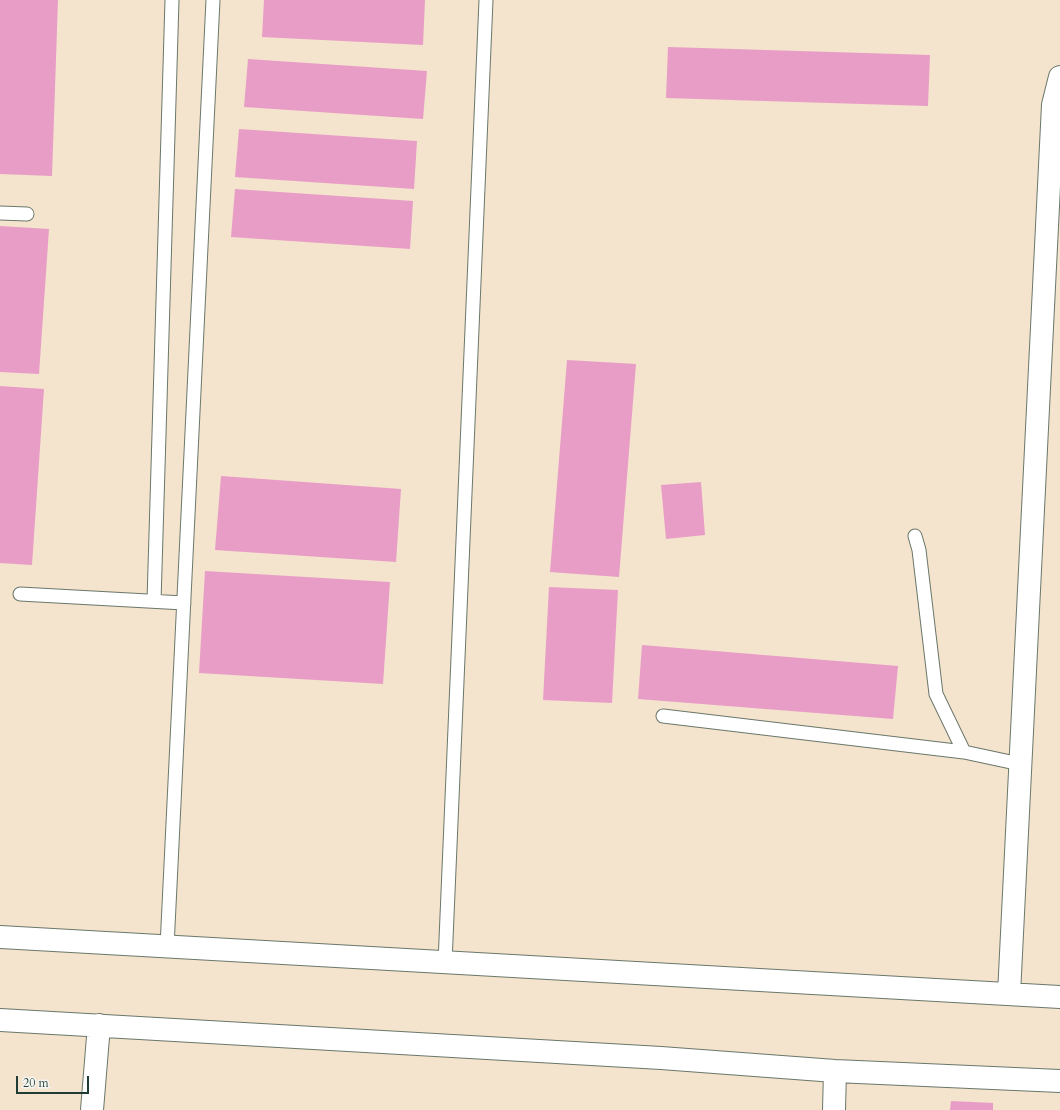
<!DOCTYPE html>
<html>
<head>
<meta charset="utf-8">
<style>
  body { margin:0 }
  #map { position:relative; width:1060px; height:1110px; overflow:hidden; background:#f4e3cd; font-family:Cardo,serif }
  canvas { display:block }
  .scale { position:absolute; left:16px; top:1076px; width:73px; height:18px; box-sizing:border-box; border:2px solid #1f3d34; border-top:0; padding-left:5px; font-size:12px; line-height:14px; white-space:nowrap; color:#1f3d34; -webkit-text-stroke:3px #f6f6f2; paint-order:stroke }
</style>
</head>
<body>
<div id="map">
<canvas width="1060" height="1110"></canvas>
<div class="scale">20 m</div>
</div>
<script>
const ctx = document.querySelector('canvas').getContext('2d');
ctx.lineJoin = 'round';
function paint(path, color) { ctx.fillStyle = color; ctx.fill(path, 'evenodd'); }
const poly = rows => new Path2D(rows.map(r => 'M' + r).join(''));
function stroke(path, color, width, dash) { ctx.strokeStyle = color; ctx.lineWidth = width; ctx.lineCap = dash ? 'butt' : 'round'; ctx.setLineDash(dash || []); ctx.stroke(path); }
const building = poly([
  [0,0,58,0,52,176,0,174],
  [264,0,425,0,423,45,262,37],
  [668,47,930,55,928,106,666,98],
  [248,59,427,71,423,119,244,107],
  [239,129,417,141,414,189,235,177],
  [235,189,413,201,410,249,231,237],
  [0,226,49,229,39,374,0,372],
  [567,360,636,364,619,577,550,572],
  [0,386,44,389,32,565,0,563],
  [221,476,401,489,396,562,215,550],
  [701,482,705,535,666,539,661,485],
  [205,571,390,582,383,684,199,673],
  [549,587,618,590,612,703,543,700],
  [642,645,898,666,893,719,638,699],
  [951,1101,993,1103,993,1110,950,1110]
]);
const service = poly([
  [0,213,27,214],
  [915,536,919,550,936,694,964,752],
  [20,594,184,603],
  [154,601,172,0],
  [663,716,964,752,1020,764],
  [167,947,213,0],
  [445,963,486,0]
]);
const minor = poly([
  [0,937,1060,997],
  [1009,994,1053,105,1060,77],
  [0,1020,661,1058,835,1071,1060,1081],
  [92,1110,99,1025],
  [834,1110,835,1071]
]);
paint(building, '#e89dc7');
stroke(service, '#6a776a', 15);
stroke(minor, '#6a776a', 24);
stroke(service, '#fff', 13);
stroke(minor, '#fff', 22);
</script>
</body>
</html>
